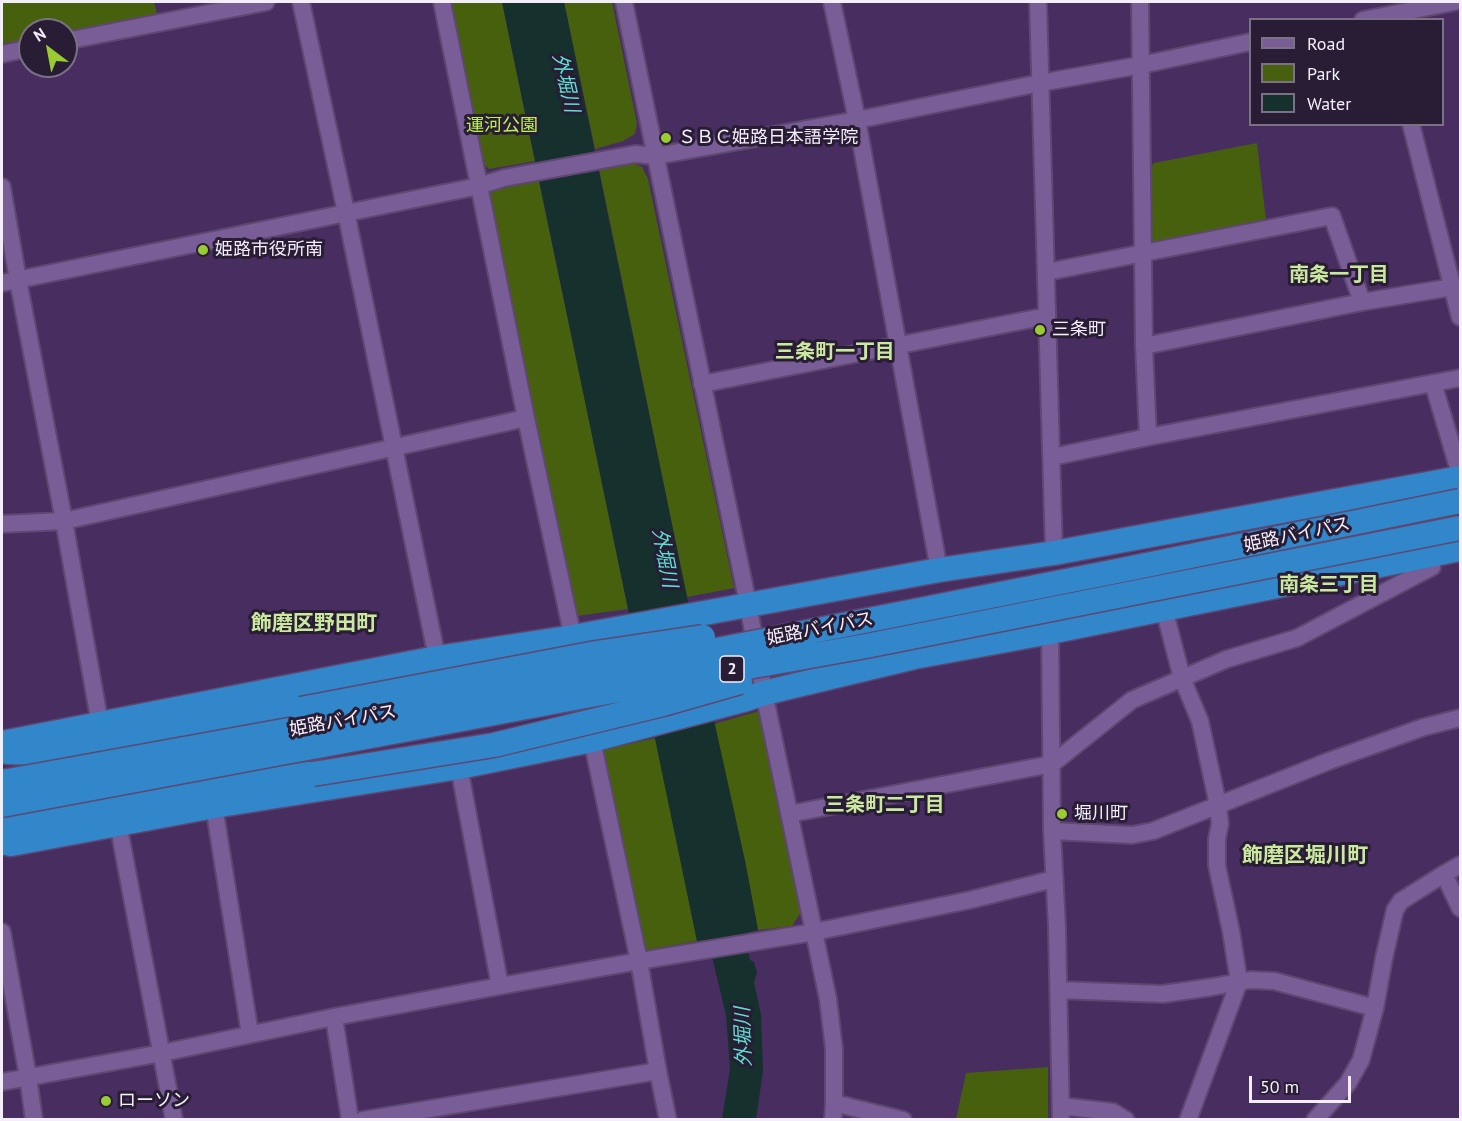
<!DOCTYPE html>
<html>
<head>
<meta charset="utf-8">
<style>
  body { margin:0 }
  #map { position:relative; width:1462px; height:1121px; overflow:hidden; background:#482d61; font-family:"PT Sans",sans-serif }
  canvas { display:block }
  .frame { position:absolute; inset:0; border:3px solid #f4eefb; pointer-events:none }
  .legend { position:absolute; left:1249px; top:18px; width:195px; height:108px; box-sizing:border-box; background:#281d34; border:2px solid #7a7184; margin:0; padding:8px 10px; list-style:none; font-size:18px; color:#f4eefb }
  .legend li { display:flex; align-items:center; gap:12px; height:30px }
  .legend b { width:30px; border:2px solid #7a7184 }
  .north { position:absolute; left:18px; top:18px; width:60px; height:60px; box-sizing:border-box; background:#281d34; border:2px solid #7a7184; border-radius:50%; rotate:328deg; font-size:16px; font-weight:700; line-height:24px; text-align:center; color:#f4eefb }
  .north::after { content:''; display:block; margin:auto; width:21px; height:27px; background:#9bcb33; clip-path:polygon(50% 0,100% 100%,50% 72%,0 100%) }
  .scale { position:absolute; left:1249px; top:1076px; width:102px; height:27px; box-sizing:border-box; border:3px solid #f4eefb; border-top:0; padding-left:8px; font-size:18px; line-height:21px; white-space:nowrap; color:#f4eefb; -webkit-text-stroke:4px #281d34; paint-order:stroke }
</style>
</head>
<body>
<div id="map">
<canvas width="1462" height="1121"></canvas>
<div class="frame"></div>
<ul class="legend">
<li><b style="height:8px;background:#785d96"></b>Road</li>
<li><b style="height:16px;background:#47600d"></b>Park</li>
<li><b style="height:16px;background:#16302d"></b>Water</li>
</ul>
<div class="north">N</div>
<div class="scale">50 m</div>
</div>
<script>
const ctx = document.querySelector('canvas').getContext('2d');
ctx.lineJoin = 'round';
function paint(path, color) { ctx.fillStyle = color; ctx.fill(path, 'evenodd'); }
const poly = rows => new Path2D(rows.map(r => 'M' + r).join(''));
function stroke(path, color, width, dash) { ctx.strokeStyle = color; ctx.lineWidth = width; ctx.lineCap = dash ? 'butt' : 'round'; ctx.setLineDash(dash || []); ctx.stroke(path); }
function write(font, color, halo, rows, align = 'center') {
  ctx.font = font + ' "PT Sans","Noto Sans JP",sans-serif'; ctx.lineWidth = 6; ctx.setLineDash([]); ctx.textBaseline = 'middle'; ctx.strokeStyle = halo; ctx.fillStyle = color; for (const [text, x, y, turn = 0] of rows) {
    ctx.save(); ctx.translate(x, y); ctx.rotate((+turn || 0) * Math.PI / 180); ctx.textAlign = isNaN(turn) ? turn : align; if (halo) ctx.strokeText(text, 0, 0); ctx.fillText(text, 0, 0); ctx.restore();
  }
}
const green = poly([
  [2,2,154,2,157,14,66,32,66,30,30,30,30,39,2,44],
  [450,2,502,2,535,161,489,169,483,163],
  [564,2,612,2,637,123,635,134,623,141,595,149],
  [1257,143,1266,220,1156,244,1148,238,1148,170,1154,163],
  [625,160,642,167,648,179,734,588,687,597,598,164],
  [538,177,589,419,628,609,576,616,489,191],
  [759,711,801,912,792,926,758,930,745,861,714,724],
  [656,738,697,941,645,950,603,750],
  [1048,1067,1048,1119,956,1119,966,1073]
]);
const water = poly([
  [502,2,564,2,687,597,745,861,758,930,744,934,750,960,754,962,757,973,754,982,761,1015,763,1071,756,1119,722,1119,730,1069,726,1015,708,940,697,941]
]);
const minor = poly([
  [301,2,346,212,437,658],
  [442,2,526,418,575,647],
  [624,2,748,604,764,693,828,999,834,1049,834,1103,833,1120],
  [832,2,857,120,939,570],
  [1038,2,1054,553],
  [1140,2,1144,346,1148,437],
  [1363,20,1454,2],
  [66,41,266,2],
  [2,54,30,48],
  [1411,124,1460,317],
  [2,187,18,280,64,521,100,724],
  [1047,272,1332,216,1362,302],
  [2,283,479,186,504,178,635,154,656,156,857,120,1040,83,1141,65,1250,42],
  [1144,346,1362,302,1453,287],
  [1433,383,1460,474],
  [702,384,1047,316],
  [1052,457,1148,437,1460,378],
  [2,524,64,521,526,418],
  [1164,609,1182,678,1200,721,1218,805,1220,824,1217,838,1217,866,1231,931,1239,982,1188,1120],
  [1050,632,1052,831,1057,927,1061,1120],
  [582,687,592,740,639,961,658,1071,668,1120],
  [459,767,500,986],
  [214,806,250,1034],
  [789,814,1052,764,1132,700,1227,659,1297,638,1432,567,1432,555],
  [118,823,174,1120],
  [1052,831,1132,835,1153,831,1329,761,1424,727,1460,718],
  [1444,874,1460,908],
  [2,932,28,1077,34,1120],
  [1059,990,1163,994,1212,987,1250,980,1274,981,1375,1008],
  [334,1017,350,1120],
  [2,1082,162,1053,334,1017,500,986,639,961,814,932,970,900,1054,879],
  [834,1103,903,1120],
  [1061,1106,1113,1112,1126,1120],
  [363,1120,658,1071],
  [1315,1120,1348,1083,1361,1060,1375,1008,1384,958,1395,910,1401,901,1444,874,1460,865]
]);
const highway = poly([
  [2,743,437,658,573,637,939,570,1054,553,1460,478],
  [7,752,65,754,301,709],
  [2,830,136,798,310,774],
  [2,842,11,844,214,806,459,767,592,740,743,700,764,693,914,657,1050,632,1460,549]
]);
const highwayBridge = poly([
  [301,709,596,653,703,637],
  [313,774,494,745,663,704,740,682],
  [2,782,570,679,1117,571,1460,501],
  [2,805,596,694,866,646,1460,528]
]);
const markers = [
  [666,138,6,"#9bcb33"],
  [203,250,6,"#9bcb33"],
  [1040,330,6,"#9bcb33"],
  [1062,814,6,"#9bcb33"],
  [106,1101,6,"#9bcb33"]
];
const shields = [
  [732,669,24]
];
const shieldNames = [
  ["2",732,669]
];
const parkNames = [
  ["運河公園",502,126]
];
const poiNames = [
  ["ＳＢＣ姫路日本語学院",678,138],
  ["姫路市役所南",215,250],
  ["三条町",1052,330],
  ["堀川町",1074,814],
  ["ローソン",118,1101]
];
const streetNames = [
  ["姫路バイパス",1297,535,-12],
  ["姫路バイパス",820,629,-11],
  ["姫路バイパス",343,721,-10]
];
const waterNames = [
  ["外堀川",565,83,77],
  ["外堀川",664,558,79],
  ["外堀川",744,1037,-92]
];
const neighbourhoodNames = [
  ["南条一丁目",1339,275],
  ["三条町一丁目",835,352],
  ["南条三丁目",1329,585],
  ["三条町二丁目",885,805]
];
const quarterNames = [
  ["飾磨区野田町",314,624],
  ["飾磨区堀川町",1305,856]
];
paint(green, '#47600d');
paint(water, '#16302d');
stroke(minor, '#5e4771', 20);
stroke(highway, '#5e4771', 27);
stroke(minor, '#785d96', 16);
stroke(highway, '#3187ca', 24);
stroke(highwayBridge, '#5e4771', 27, []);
stroke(highwayBridge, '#3187ca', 24);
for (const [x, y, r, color] of markers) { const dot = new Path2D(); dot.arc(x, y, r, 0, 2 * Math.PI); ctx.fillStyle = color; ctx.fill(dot); stroke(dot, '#281d34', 2); }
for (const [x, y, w] of shields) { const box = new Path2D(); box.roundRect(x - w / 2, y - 13, w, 26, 4.5); ctx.fillStyle = '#281d34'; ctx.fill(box); stroke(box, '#f4eefb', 1.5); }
write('bold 16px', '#f4eefb', null, shieldNames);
write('18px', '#bdf252', '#281d34', parkNames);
write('18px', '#f4eefb', '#281d34', poiNames, 'left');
write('18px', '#f4eefb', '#281d34', streetNames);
write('italic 20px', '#5ddfd2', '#281d34', waterNames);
write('bold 20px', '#cbe89f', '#281d34', neighbourhoodNames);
write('bold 21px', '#cbe89f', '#281d34', quarterNames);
</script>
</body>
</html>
